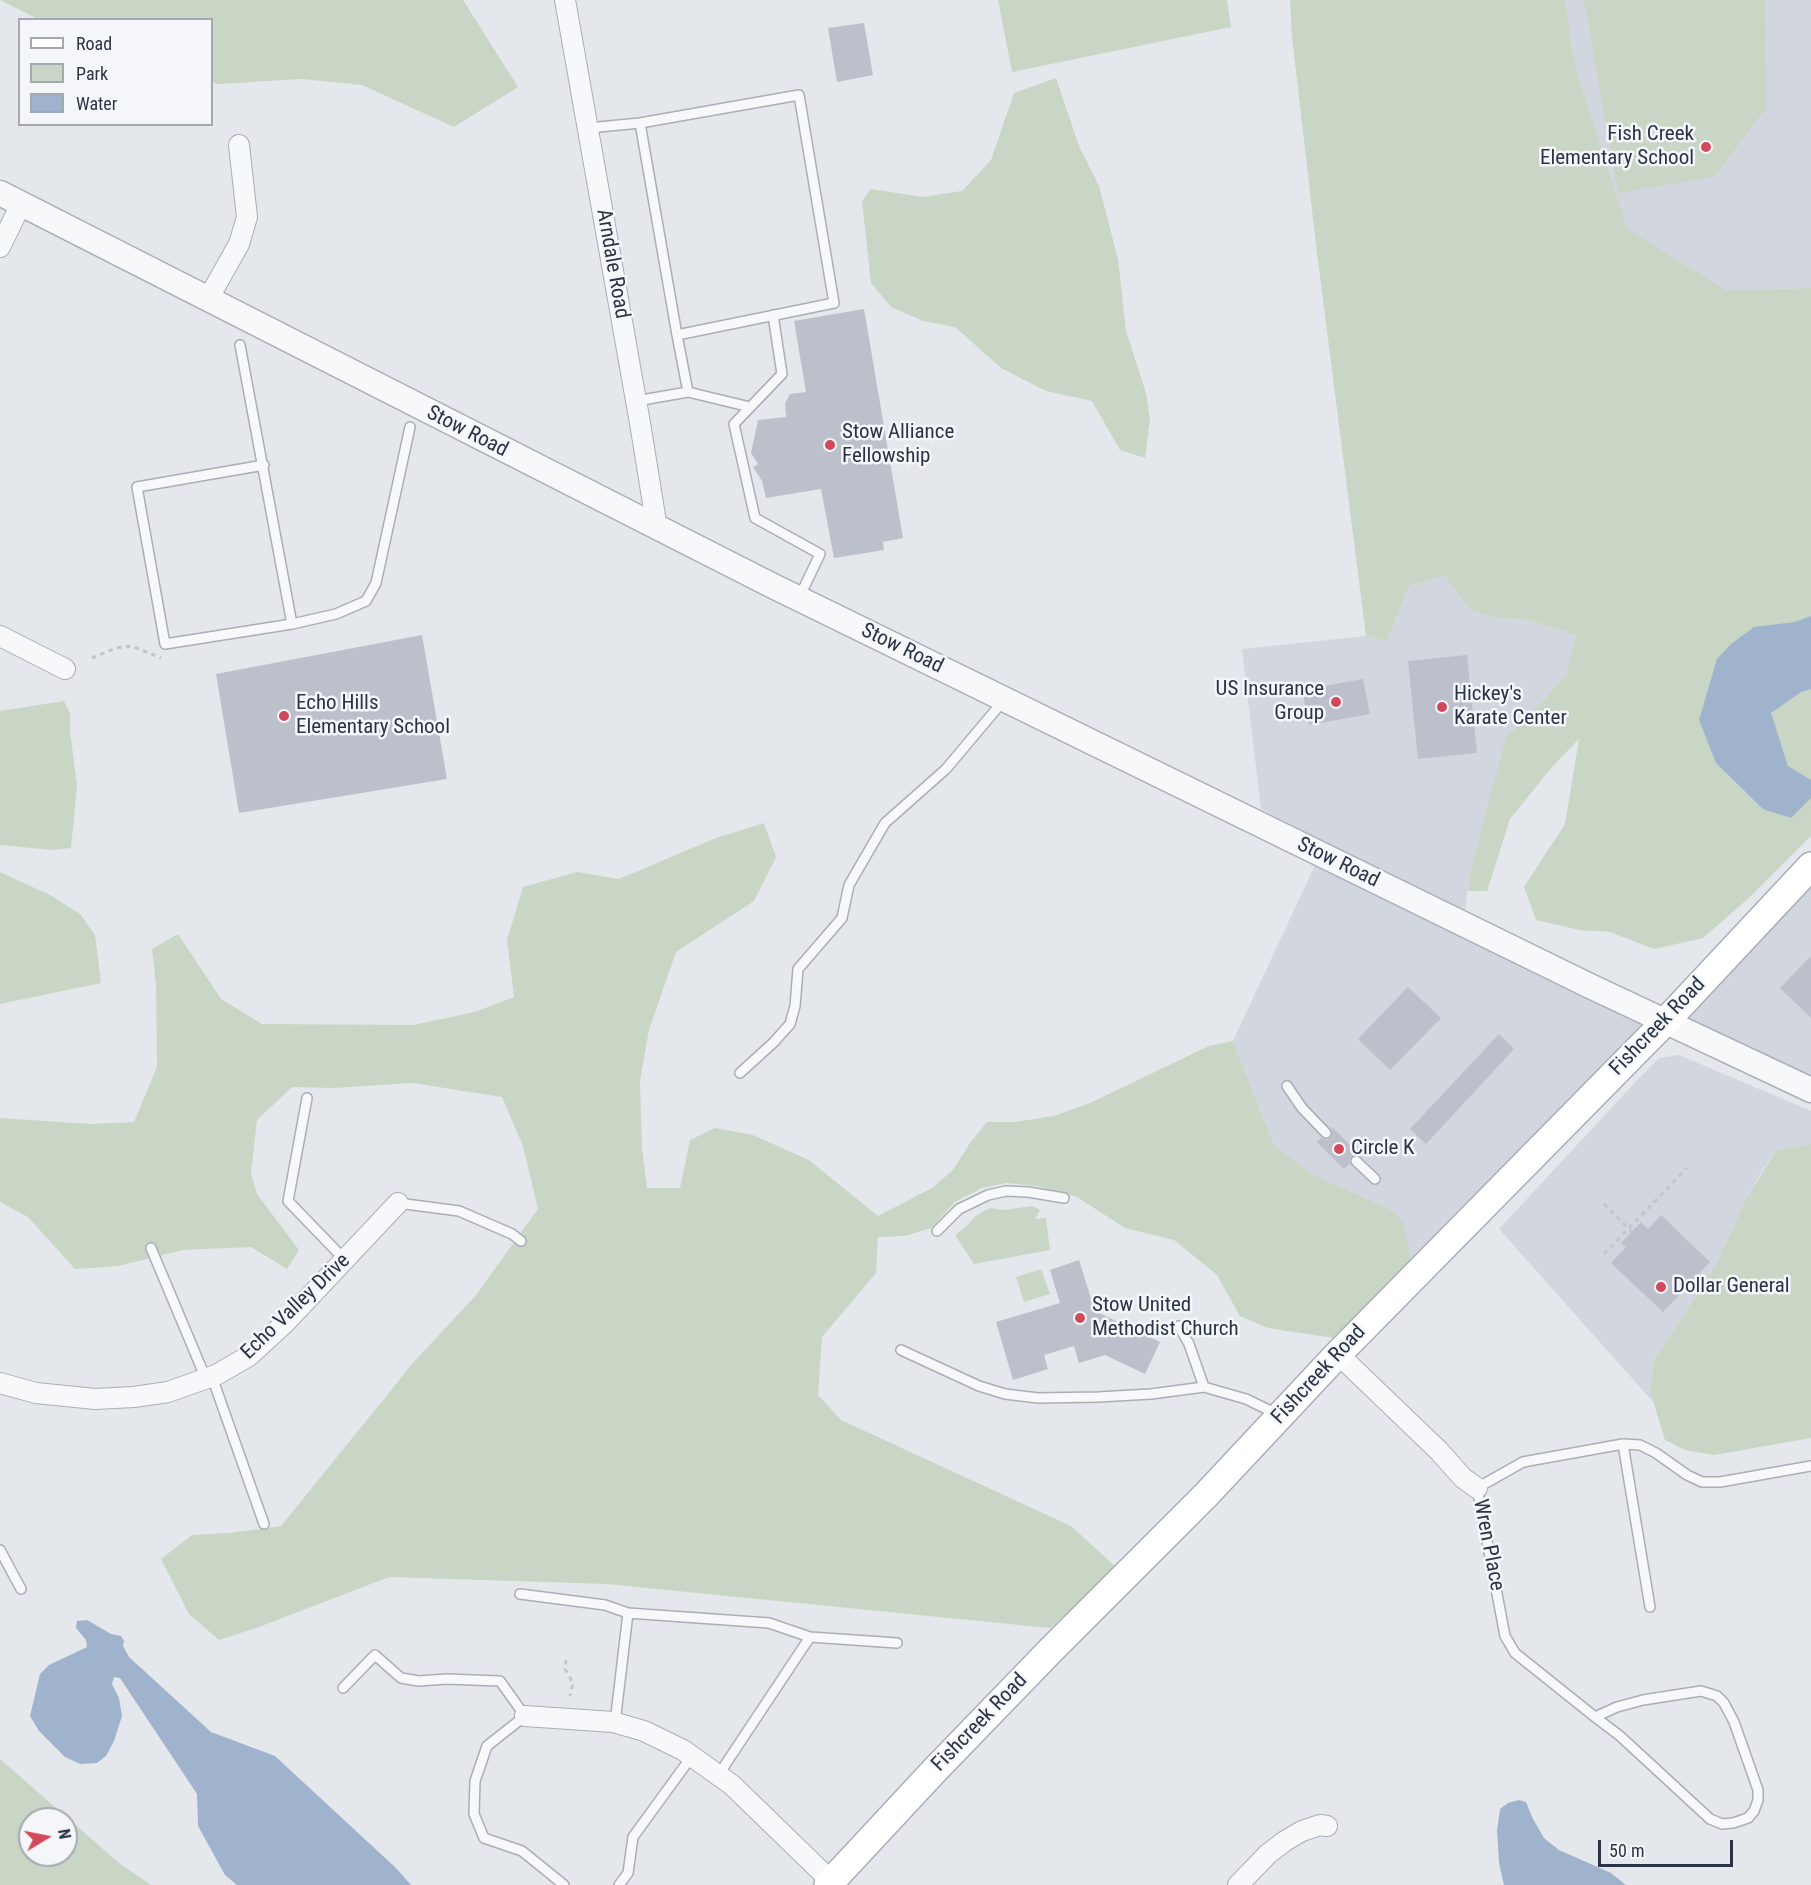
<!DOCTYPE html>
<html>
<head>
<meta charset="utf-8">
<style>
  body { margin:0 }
  #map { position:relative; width:1811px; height:1885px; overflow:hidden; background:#e4e7ec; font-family:"Roboto Condensed",sans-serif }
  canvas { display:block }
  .legend { position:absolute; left:18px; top:18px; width:195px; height:108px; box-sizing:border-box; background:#f4f6f9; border:2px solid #a4a8b1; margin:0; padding:8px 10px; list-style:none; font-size:18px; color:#2b3445 }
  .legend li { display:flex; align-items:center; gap:12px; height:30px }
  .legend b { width:30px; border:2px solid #a4a8b1 }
  .north { position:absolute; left:18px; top:1807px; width:60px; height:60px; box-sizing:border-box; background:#f4f6f9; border:2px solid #a4a8b1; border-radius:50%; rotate:80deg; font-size:16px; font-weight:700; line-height:24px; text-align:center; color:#2b3445 }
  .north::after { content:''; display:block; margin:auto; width:21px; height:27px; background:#d1495b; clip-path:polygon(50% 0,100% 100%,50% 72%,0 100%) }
  .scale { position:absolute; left:1598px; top:1840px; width:135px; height:27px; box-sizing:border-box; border:3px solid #2b3445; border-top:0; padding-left:8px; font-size:18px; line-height:21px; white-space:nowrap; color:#2b3445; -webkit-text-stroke:4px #f4f6f9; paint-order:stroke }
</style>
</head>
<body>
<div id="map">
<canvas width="1811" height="1885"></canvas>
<ul class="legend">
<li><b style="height:8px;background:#fff"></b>Road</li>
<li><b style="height:16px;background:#c9d6c5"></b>Park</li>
<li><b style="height:16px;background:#9fb4cc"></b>Water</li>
</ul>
<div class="north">N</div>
<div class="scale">50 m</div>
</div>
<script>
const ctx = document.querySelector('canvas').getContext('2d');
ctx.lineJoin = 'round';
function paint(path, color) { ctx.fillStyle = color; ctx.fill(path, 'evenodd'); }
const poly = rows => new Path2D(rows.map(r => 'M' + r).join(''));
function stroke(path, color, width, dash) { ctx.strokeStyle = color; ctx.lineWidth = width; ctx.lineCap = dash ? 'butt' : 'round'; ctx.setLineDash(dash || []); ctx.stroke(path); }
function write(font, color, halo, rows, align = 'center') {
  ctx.font = font + ' "Roboto Condensed",sans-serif'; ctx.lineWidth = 5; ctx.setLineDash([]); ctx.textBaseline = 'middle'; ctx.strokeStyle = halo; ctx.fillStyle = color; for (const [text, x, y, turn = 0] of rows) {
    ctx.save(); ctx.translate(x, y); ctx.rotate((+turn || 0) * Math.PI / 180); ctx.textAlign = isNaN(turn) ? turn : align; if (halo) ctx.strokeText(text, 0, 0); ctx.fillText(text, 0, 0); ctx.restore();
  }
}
const built = poly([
  [1565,0,1811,0,1811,288,1726,290,1626,229,1575,66],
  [1446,576,1469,609,1492,617,1528,620,1576,635,1567,673,1541,703,1471,868,1464,915,1261,809,1242,649,1366,636,1387,641,1409,586],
  [1316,863,1656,1022,1419,1266,1411,1259,1403,1222,1392,1210,1314,1175,1274,1145,1233,1041],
  [1811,875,1811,1078,1676,1019],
  [1679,1055,1811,1111,1811,1144,1776,1150,1762,1171,1744,1203,1716,1265,1655,1358,1650,1391,1655,1404,1499,1229,1641,1076,1659,1058]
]);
const green = poly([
  [0,0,463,0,518,87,454,127,362,85,302,79,218,84,212,82,212,20,38,19],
  [998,0,1227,0,1231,27,1012,72],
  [1290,0,1565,0,1575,66,1627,229,1726,290,1811,288,1811,836,1750,897,1703,938,1654,949,1610,932,1580,930,1536,920,1524,887,1565,824,1579,739,1553,766,1510,819,1487,891,1468,891,1471,868,1506,738,1541,703,1567,673,1576,635,1528,620,1492,617,1469,609,1445,576,1409,586,1387,641,1366,636,1317,253,1292,37],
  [1584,0,1765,0,1766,108,1714,177,1618,193],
  [1056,78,1079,146,1099,186,1118,259,1126,331,1146,393,1150,419,1145,458,1120,450,1092,401,1046,391,1001,368,955,327,923,321,891,307,871,283,862,201,871,189,923,197,962,191,991,160,1014,93],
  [64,701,70,713,70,731,77,785,71,848,52,850,0,845,0,711],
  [764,823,776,857,754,901,676,952,649,1030,640,1081,642,1148,647,1188,680,1188,690,1140,715,1128,753,1135,809,1160,878,1216,932,1188,953,1170,970,1143,987,1122,1015,1122,1054,1116,1090,1103,1209,1046,1233,1041,1274,1145,1314,1175,1392,1210,1403,1222,1411,1259,1370,1304,1334,1338,1268,1328,1240,1316,1217,1275,1174,1240,1125,1228,1077,1197,1037,1186,1006,1183,982,1188,955,1202,931,1228,905,1236,878,1237,876,1273,822,1337,818,1395,841,1420,1071,1526,1117,1568,1050,1628,607,1584,389,1577,259,1627,219,1640,189,1614,161,1559,192,1535,229,1533,281,1526,413,1363,476,1295,538,1209,523,1146,502,1097,413,1083,334,1088,292,1087,257,1120,251,1173,257,1194,299,1250,287,1269,251,1247,183,1250,118,1266,75,1269,28,1217,0,1202,0,1118,92,1124,134,1122,157,1067,156,984,152,949,178,934,221,999,262,1024,413,1025,475,1012,514,997,507,940,523,887,577,872,619,879,716,838],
  [0,872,52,896,80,914,95,935,101,983,0,1004],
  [1811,1144,1811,1438,1714,1455,1685,1450,1665,1440,1650,1391,1655,1358,1716,1265,1744,1203,1776,1150],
  [1032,1206,1040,1210,1035,1219,1046,1218,1050,1250,974,1264,955,1235,966,1227,975,1216,990,1208,1005,1210],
  [1041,1269,1050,1294,1024,1302,1016,1277],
  [0,1759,119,1863,151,1885,0,1885],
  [30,1819,66,1819,66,1855,30,1855]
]);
const water = poly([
  [1811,616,1811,689,1801,692,1771,713,1788,766,1811,780,1811,798,1791,818,1763,809,1716,763,1699,720,1717,659,1731,644,1754,627,1795,622],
  [87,1620,111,1634,121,1636,124,1641,123,1646,129,1657,211,1732,275,1756,396,1868,411,1885,237,1885,225,1875,198,1826,197,1794,120,1678,114,1677,112,1684,119,1698,122,1716,114,1741,106,1756,97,1763,80,1764,65,1757,39,1731,30,1716,40,1674,49,1665,87,1647,86,1640,76,1628,77,1621],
  [1519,1800,1526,1802,1533,1819,1544,1838,1559,1850,1611,1873,1626,1885,1504,1885,1499,1863,1497,1831,1500,1809,1508,1803]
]);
const building = poly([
  [864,23,873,75,837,82,828,28],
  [864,309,903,538,883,542,884,550,834,558,821,489,766,498,762,481,753,467,758,464,751,453,758,420,786,417,785,403,790,394,806,392,794,321],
  [422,635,447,779,239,813,216,674],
  [1467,655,1477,753,1418,759,1408,661],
  [1363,679,1370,714,1309,725,1302,690],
  [1811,956,1811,1018,1780,988],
  [1408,987,1441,1018,1390,1070,1358,1039],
  [1499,1034,1514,1049,1426,1144,1410,1129],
  [1332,1127,1361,1156,1352,1156,1349,1160,1350,1165,1349,1164,1344,1169,1317,1142,1321,1138,1327,1140,1331,1137],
  [1661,1215,1710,1262,1663,1312,1611,1263,1626,1247,1621,1243,1641,1222,1648,1229],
  [1079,1260,1095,1311,1160,1342,1145,1374,1105,1355,1079,1363,1074,1346,1044,1355,1048,1369,1013,1380,996,1322,1060,1303,1050,1270]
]);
const path = poly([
  [92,658,116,648,132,646,161,658],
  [1604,1204,1632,1232],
  [1604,1254,1687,1168],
  [566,1660,565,1669,573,1683,570,1696]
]);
const service = poly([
  [588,128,640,123,799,95,834,303,677,335,640,123],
  [773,315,782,374,734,424,755,518,820,554,799,598],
  [240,345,292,624,336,614,366,601,376,583,410,427],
  [688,392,750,407],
  [636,401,688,392,677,335],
  [264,465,137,487,165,644,292,624],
  [740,1073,774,1042,790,1024,795,1006,798,969,842,918,849,885,885,823,946,769,1004,700],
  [1287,1086,1302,1108,1326,1133],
  [307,1098,288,1201,345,1260],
  [1356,1161,1375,1179],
  [398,1203,459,1211,512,1234,521,1241],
  [937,1231,959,1209,988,1195,1006,1191,1028,1192,1064,1198],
  [151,1248,206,1379],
  [1179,1326,1189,1344,1204,1387],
  [901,1350,979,1386,1005,1394,1038,1398,1098,1397,1151,1394,1204,1387,1246,1399,1279,1415],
  [212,1377,264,1524],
  [1623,1444,1650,1607],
  [0,1550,21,1589],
  [520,1594,605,1605,628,1613,769,1623,810,1637,719,1774],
  [810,1637,897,1643],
  [343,1688,375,1655,401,1678,419,1681,447,1679,500,1681,525,1716,487,1746,475,1781,474,1814,484,1838,522,1851,564,1885],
  [1595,1717,1617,1707,1643,1700,1701,1691,1717,1696,1724,1703,1734,1722,1758,1790,1758,1800,1754,1811,1748,1818,1733,1823,1722,1824,1710,1819,1620,1736,1595,1717,1515,1653,1505,1636,1477,1488,1523,1462,1623,1444,1640,1445,1656,1453,1687,1475,1702,1482,1720,1482,1811,1466],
  [615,1723,628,1613],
  [619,1885,628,1873,633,1837,692,1756]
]);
const minor = poly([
  [565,0,640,423,657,528],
  [0,247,21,204],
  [208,299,239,244,247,217,239,145],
  [0,636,65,669],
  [1338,1354,1439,1451,1463,1478,1477,1488],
  [0,1383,36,1393,95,1399,134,1397,168,1392,216,1375,249,1356,285,1323,398,1203],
  [525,1716,613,1722,644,1731,683,1750,732,1785,835,1885],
  [1238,1885,1268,1854,1285,1841,1302,1831,1320,1825,1327,1826]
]);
const tertiary = poly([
  [0,193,773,586,1590,986,1811,1090]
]);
const secondary = poly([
  [828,1885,934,1771,1051,1650,1206,1495,1338,1354,1666,1021,1811,866]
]);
const markers = [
  [1706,147,6,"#d1495b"],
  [830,445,6,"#d1495b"],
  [1336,702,6,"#d1495b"],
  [1442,707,6,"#d1495b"],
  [284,716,6,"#d1495b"],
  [1339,1149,6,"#d1495b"],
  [1661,1287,6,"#d1495b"],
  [1080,1318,6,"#d1495b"]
];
const poiNames = [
  ["Fish Creek",1694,135,"right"],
  ["Elementary School",1694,159,"right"],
  ["Stow Alliance",842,433],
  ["Fellowship",842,457],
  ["US Insurance",1324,690,"right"],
  ["Group",1324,714,"right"],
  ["Hickey's",1454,695],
  ["Karate Center",1454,719],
  ["Echo Hills",296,704],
  ["Elementary School",296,728],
  ["Circle K",1351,1149],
  ["Dollar General",1673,1287],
  ["Stow United",1092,1306],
  ["Methodist Church",1092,1330]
];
const streetNames = [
  ["Arndale Road",612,264,80],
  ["Stow Road",467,432,27],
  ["Stow Road",902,649,26],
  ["Stow Road",1338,863,26],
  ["Fishcreek Road",1658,1027,-46],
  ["Echo Valley Drive",296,1307,-44],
  ["Fishcreek Road",1319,1375,-47],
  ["Wren Place",1488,1545,79],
  ["Fishcreek Road",980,1723,-46]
];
paint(built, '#d2d6de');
paint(green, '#c9d6c5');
paint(water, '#9fb4cc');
paint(building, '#bbc0ca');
stroke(service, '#a9aeb7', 12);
stroke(minor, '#a9aeb7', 22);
stroke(tertiary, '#a9aeb7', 27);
stroke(secondary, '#a9aeb7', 30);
stroke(path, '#c2c5cb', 3, [4.5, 4.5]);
stroke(service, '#f7f8fa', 9);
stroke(minor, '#f7f8fa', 20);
stroke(tertiary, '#f7f8fa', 24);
stroke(secondary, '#fff', 27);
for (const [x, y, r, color] of markers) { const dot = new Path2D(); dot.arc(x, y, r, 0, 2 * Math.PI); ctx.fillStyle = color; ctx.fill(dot); stroke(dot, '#f4f6f9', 2); }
write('21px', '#2b3445', '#f4f6f9', poiNames, 'left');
write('21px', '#2b3445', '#f4f6f9', streetNames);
</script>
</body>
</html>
